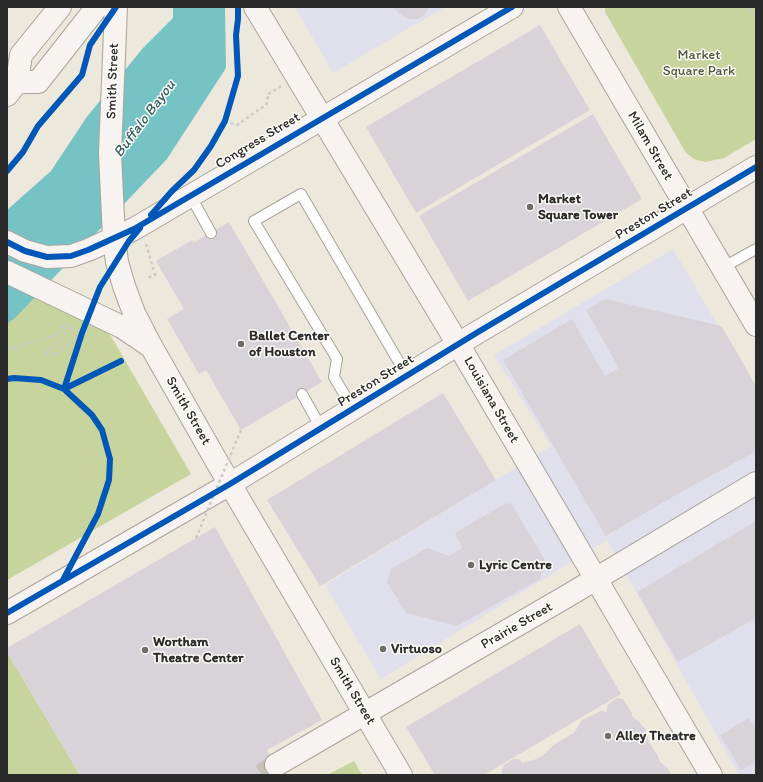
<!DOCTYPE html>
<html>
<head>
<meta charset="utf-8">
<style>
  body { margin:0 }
  #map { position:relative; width:763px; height:782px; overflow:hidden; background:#ede8dc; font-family:Itim,sans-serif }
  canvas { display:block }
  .frame { position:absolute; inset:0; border:8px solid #2b2b2b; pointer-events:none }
</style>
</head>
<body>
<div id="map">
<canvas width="763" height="782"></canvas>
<div class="frame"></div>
</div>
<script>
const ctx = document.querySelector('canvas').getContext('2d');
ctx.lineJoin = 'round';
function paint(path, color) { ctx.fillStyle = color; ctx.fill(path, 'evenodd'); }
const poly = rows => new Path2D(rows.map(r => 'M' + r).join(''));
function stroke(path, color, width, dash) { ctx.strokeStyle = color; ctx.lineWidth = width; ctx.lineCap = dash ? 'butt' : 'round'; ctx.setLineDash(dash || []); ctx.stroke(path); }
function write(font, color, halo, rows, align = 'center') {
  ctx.font = font + ' Itim,sans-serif'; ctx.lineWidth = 3; ctx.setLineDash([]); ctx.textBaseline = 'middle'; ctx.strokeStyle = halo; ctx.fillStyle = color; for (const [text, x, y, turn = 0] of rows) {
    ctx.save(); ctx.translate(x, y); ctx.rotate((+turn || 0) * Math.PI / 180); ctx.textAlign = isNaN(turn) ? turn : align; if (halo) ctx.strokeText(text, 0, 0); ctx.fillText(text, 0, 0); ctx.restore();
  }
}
const built = poly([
  [295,7,445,7,333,73],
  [673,249,756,390,756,771,750,775,739,775,607,540,381,679,325,585,551,446,494,355]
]);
const green = poly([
  [605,7,756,7,756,139,724,158,705,162,694,159,686,153,605,12],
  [39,293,108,331,191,474,7,580,7,324],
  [7,652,80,775,7,775],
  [354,761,362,775,327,775]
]);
const water = poly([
  [173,7,225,7,226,68,167,159,16,317,7,324,7,210,51,171,86,118,143,48,173,18]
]);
const building = poly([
  [393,7,430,7,425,14,418,19,409,19,400,14],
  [540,25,590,110,416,213,366,127],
  [593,114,642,199,468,301,419,216],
  [229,222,322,382,241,430,206,370,199,374,167,319,184,309,156,261,192,240,193,243],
  [606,299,721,326,724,330,756,386,756,451,674,496,606,536,503,360,572,319,605,376,619,368,586,310],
  [443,393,496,480,320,586,267,500],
  [506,503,512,505,545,560,540,579,457,626,406,613,387,582,391,569,427,548,449,556,462,548,455,533],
  [756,521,756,622,754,619,678,662,637,592],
  [215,527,322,720,267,750,281,775,80,775,7,652,7,648],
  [580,624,621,694,484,775,435,775,406,727],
  [617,698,623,699,632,713,632,716,640,723,646,730,649,742,658,756,660,762,668,768,671,775,503,775,501,771,504,765,513,759,519,759,522,763,534,760,542,756,555,744,574,733,582,720,601,711,607,712,607,707,609,704],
  [749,718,753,725,756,723,756,762,741,770,720,735]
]);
const secondaryTunnel = poly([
  [262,775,276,765]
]);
const path = poly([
  [749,7,756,19],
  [225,121,237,125,254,113,266,105,268,100,267,95,281,86],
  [146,244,155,275,147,278],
  [7,350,56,335,65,324,82,333,58,353,50,355,45,353,59,342,70,327],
  [87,378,121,361]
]);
const lane = poly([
  [190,195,211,233],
  [722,268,756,249],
  [302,394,321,428],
  [353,409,334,377,337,359,254,221,301,194,407,376]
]);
const secondary = poly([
  [116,7,110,153,114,238,117,262,124,286,134,313,151,346,217,462,401,775],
  [255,7,458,344,711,775],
  [569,7,756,325],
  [17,82,38,82,97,7],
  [7,95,17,82,21,55,60,7],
  [7,242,25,251,47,257,71,256,88,250,134,229,512,7],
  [7,272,122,327,150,346],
  [7,613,230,484,478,332,756,167],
  [276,765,569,595,756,483]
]);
const pathBridge = poly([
  [196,538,241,430]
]);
const cycleway = poly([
  [7,171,23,152,38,126,82,75,90,45,116,7],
  [151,215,172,191,194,170,211,146,225,121,238,76,236,35,238,19,238,7],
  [7,242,25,251,47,257,71,256,88,250,134,229,512,7],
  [7,379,14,378,41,380,64,389,92,415,102,430,110,459,109,480,98,514,63,580],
  [64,389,82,333,100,287,129,241,140,228],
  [64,389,121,361],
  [7,613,230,484,478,332,756,167]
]);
const markers = [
  [530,207,4,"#6f6d69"],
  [241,344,4,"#6f6d69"],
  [471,565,4,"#6f6d69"],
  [383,649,4,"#6f6d69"],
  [145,650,4,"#6f6d69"],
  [608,736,4,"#6f6d69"]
];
const parkNames = [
  ["Market",699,55],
  ["Square Park",699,71]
];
const streetNames = [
  ["Smith Street",113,81,-88],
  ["Congress Street",258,141,-31],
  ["Milam Street",650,146,60],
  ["Preston Street",654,214,-31],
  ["Preston Street",376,381,-32],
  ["Louisiana Street",491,400,60],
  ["Smith Street",188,411,60],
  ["Prairie Street",517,626,-30],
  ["Smith Street",352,691,59]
];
const poiNames = [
  ["Market",538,199],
  ["Square Tower",538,215],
  ["Ballet Center",249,336],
  ["of Houston",249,352],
  ["Lyric Centre",479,565],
  ["Wortham",153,642],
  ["Theatre Center",153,658],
  ["Virtuoso",391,649],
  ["Alley Theatre",616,736]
];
const waterNames = [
  ["Buffalo Bayou",145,119,-53]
];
paint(built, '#e0dfec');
paint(green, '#c7d49e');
paint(water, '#76c3c5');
paint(building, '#d8d3d9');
stroke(secondaryTunnel, '#c6c2b9', 22, [22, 11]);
stroke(lane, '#a7a49d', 12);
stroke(secondary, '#a7a49d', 24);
stroke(path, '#cbc9c7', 2.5, [3, 3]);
stroke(lane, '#fcfcfa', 10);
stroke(secondary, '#f6f3f0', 22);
stroke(pathBridge, '#cbc9c7', 2.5, [3, 3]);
stroke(cycleway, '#0057b8', 6);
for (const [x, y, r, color] of markers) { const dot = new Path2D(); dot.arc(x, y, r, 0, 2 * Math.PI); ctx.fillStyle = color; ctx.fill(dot); stroke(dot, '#fdfcf7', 1.5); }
write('14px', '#50593e', '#fdfcf7', parkNames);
write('14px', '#2b2b2b', '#fdfcf7', streetNames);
write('bold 14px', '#2b2b2b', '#fdfcf7', poiNames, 'left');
write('italic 15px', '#356165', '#fdfcf7', waterNames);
</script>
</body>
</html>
